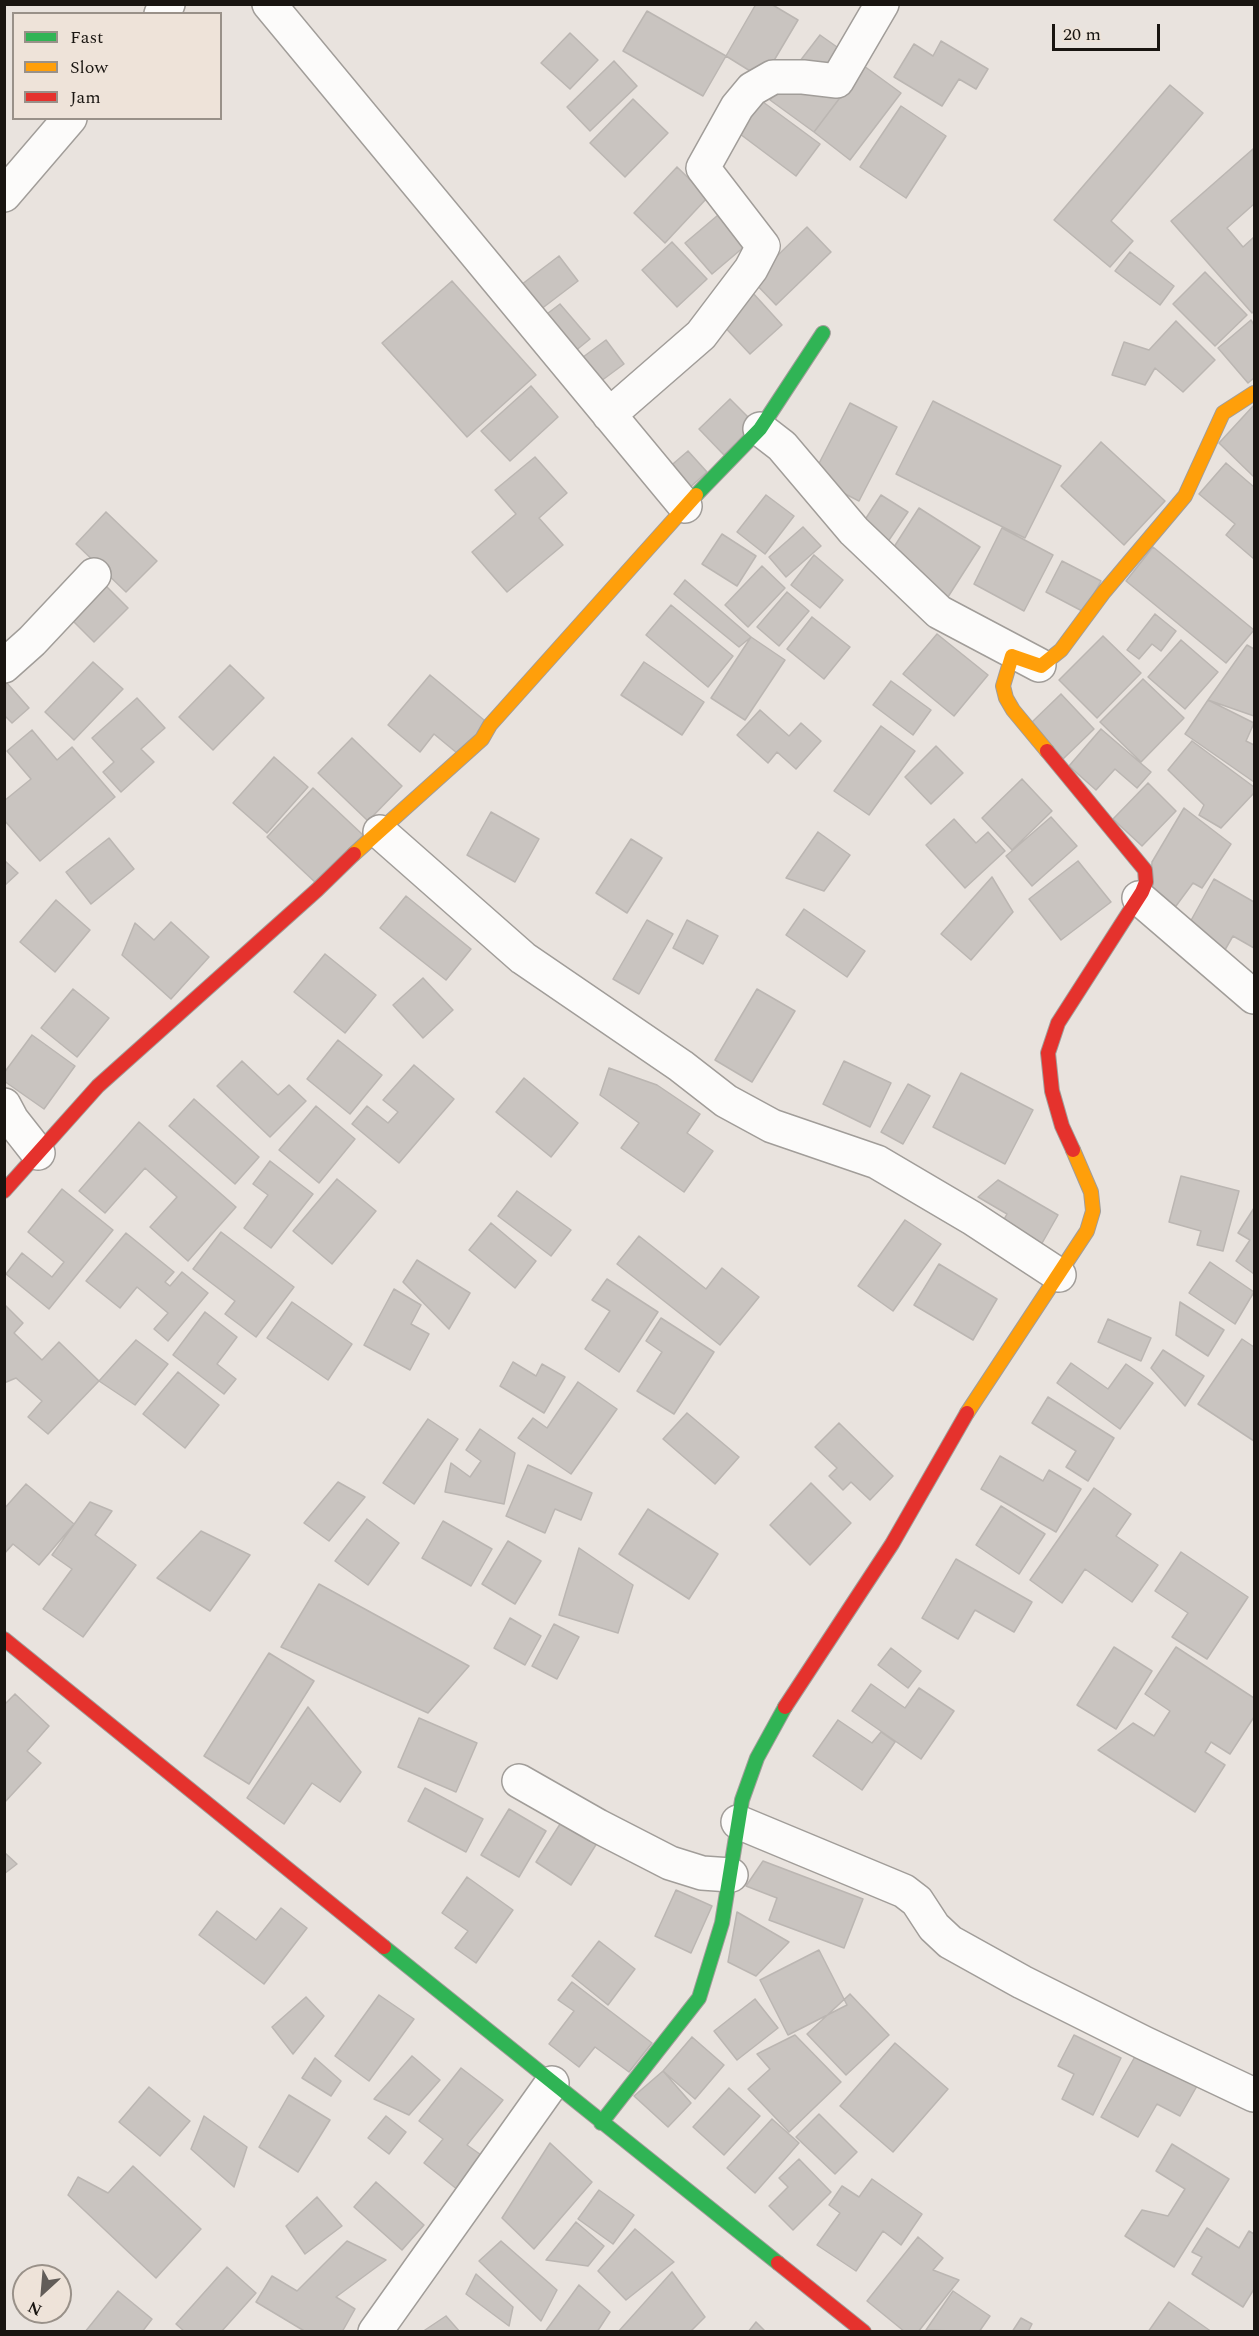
<!DOCTYPE html>
<html>
<head>
<meta charset="utf-8">
<style>
  body { margin:0 }
  #map { position:relative; width:1259px; height:2336px; overflow:hidden; background:#e9e3de; font-family:Spectral,serif }
  canvas { display:block }
  .frame { position:absolute; inset:0; border:6px solid #191511; pointer-events:none }
  .legend { position:absolute; left:12px; top:12px; width:210px; height:108px; box-sizing:border-box; background:#eee3d9; border:2px solid #999189; margin:0; padding:8px 10px; list-style:none; font-size:18px; color:#191511 }
  .legend li { display:flex; align-items:center; gap:12px; height:30px }
  .legend b { width:30px; border:2px solid #999189 }
  .north { position:absolute; left:12px; top:2264px; width:60px; height:60px; box-sizing:border-box; background:#eee3d9; border:2px solid #999189; border-radius:50%; rotate:206deg; font-size:16px; font-weight:700; line-height:24px; text-align:center; color:#191511 }
  .north::after { content:''; display:block; margin:auto; width:21px; height:27px; background:#625d59; clip-path:polygon(50% 0,100% 100%,50% 72%,0 100%) }
  .scale { position:absolute; left:1052px; top:24px; width:108px; height:27px; box-sizing:border-box; border:3px solid #191511; border-top:0; padding-left:8px; font-size:18px; line-height:21px; white-space:nowrap; color:#191511; -webkit-text-stroke:4px #eee3d9; paint-order:stroke }
</style>
</head>
<body>
<div id="map">
<canvas width="1259" height="2336"></canvas>
<div class="frame"></div>
<ul class="legend">
<li><b style="height:8px;background:#30b455"></b>Fast</li>
<li><b style="height:8px;background:#ff9f0a"></b>Slow</li>
<li><b style="height:8px;background:#e5322d"></b>Jam</li>
</ul>
<div class="north">N</div>
<div class="scale">20 m</div>
</div>
<script>
const ctx = document.querySelector('canvas').getContext('2d');
ctx.lineJoin = 'round';
function paint(path, color) { ctx.fillStyle = color; ctx.fill(path, 'evenodd'); }
const poly = rows => new Path2D(rows.map(r => 'M' + r).join(''));
function stroke(path, color, width, dash) { ctx.strokeStyle = color; ctx.lineWidth = width; ctx.lineCap = dash ? 'butt' : 'round'; ctx.setLineDash(dash || []); ctx.stroke(path); }
const building = poly([
  [756,4,771,4,798,20,763,79,726,56,756,4],
  [647,11,726,56,703,96,623,51,647,11],
  [570,33,598,60,570,89,541,63,570,33],
  [820,35,864,66,814,132,770,100,820,35],
  [941,41,988,69,976,89,959,79,942,106,894,77,914,44,933,56,941,41],
  [614,61,637,86,590,131,567,107,614,61],
  [864,66,901,93,850,160,814,132,864,66],
  [1170,85,1203,113,1111,221,1133,241,1110,267,1054,220,1170,85],
  [633,99,668,133,625,177,590,143,633,99],
  [759,99,820,144,796,176,736,131,759,99],
  [901,106,946,136,906,198,860,167,901,106],
  [1253,149,1254,204,1227,228,1243,247,1254,237,1254,311,1252,313,1171,221,1253,149],
  [677,167,708,197,665,243,634,213,677,167],
  [724,210,751,241,712,274,685,243,724,210],
  [807,227,831,252,776,305,752,280,807,227],
  [672,242,707,279,677,307,642,270,672,242],
  [1130,252,1174,286,1160,305,1115,271,1130,252],
  [559,256,578,281,532,316,513,291,559,256],
  [1205,272,1247,315,1215,346,1173,304,1205,272],
  [452,281,536,375,467,437,382,343,452,281],
  [752,292,782,325,750,354,720,322,752,292],
  [560,304,590,339,569,356,539,320,560,304],
  [1251,320,1254,325,1254,378,1248,383,1218,348,1251,320],
  [1176,321,1215,360,1183,392,1155,368,1145,385,1112,375,1124,342,1149,350,1176,321],
  [606,340,624,364,593,387,575,363,606,340],
  [531,386,558,417,510,461,481,431,531,386],
  [730,399,756,425,724,455,699,429,730,399],
  [933,401,1061,466,1025,538,896,474,933,401],
  [850,403,897,427,859,501,812,477,850,403],
  [1254,405,1254,477,1219,443,1254,405],
  [1101,442,1165,501,1124,545,1061,486,1101,442],
  [688,451,707,472,686,491,667,469,688,451],
  [535,457,567,493,539,518,563,545,507,592,472,552,516,514,495,490,535,457],
  [1226,463,1254,487,1254,559,1226,535,1235,524,1199,494,1226,463],
  [766,495,794,516,765,554,737,532,766,495],
  [881,495,908,512,885,546,859,529,881,495],
  [919,508,980,547,946,600,885,561,919,508],
  [106,512,157,561,126,592,76,544,106,512],
  [803,527,821,546,786,577,769,557,803,527],
  [1002,528,1053,555,1024,611,974,584,1002,528],
  [722,534,756,556,737,586,702,564,722,534],
  [1153,547,1254,630,1226,663,1126,581,1153,547],
  [814,555,843,580,820,608,791,585,814,555],
  [1062,561,1101,581,1084,612,1046,592,1062,561],
  [762,566,785,588,748,627,725,605,762,566],
  [685,580,751,637,739,647,674,594,685,580],
  [104,584,128,608,94,642,70,618,104,584],
  [787,592,809,611,779,646,757,627,787,592],
  [671,605,733,656,708,687,646,635,671,605],
  [1155,614,1176,631,1161,651,1152,644,1139,659,1127,650,1155,614],
  [812,617,850,647,824,679,787,649,812,617],
  [937,634,988,675,954,716,903,674,937,634],
  [1103,636,1141,673,1097,718,1059,680,1103,636],
  [751,637,785,660,745,720,711,698,751,637],
  [1181,640,1218,672,1185,709,1148,677,1181,640],
  [1247,645,1254,649,1254,716,1208,700,1247,645],
  [93,662,123,689,74,740,45,712,93,662],
  [644,662,704,702,682,735,621,695,644,662],
  [230,665,264,698,213,750,179,717,230,665],
  [430,675,490,725,463,758,434,734,420,752,388,725,430,675],
  [1143,679,1184,718,1141,762,1100,722,1143,679],
  [891,681,931,710,913,735,873,705,891,681],
  [6,682,29,708,12,723,4,715,6,682],
  [1061,694,1094,729,1063,759,1030,724,1061,694],
  [137,698,165,728,141,749,154,762,121,792,103,772,114,762,92,738,137,698],
  [1208,700,1254,723,1246,741,1254,745,1254,782,1185,734,1208,700],
  [760,710,789,736,801,723,821,741,796,769,777,752,768,763,737,735,760,710],
  [881,726,915,751,869,815,834,791,881,726],
  [1101,729,1151,772,1137,788,1115,769,1096,790,1069,766,1101,729],
  [32,730,57,760,72,747,115,797,40,861,4,820,4,801,31,779,7,751,32,730],
  [352,738,402,786,368,821,318,773,352,738],
  [1192,741,1254,787,1254,793,1221,828,1199,815,1204,805,1168,770,1192,741],
  [936,746,963,773,931,804,905,777,936,746],
  [274,757,308,787,267,833,233,803,274,757],
  [1022,779,1052,811,1012,850,982,818,1022,779],
  [1148,783,1176,811,1142,846,1113,819,1148,783],
  [313,788,363,835,317,884,267,837,313,788],
  [1184,808,1231,844,1202,888,1193,883,1176,906,1150,894,1152,862,1184,808],
  [491,812,539,839,515,882,467,855,491,812],
  [1051,817,1077,846,1032,886,1006,856,1051,817],
  [954,819,976,843,988,832,1005,851,965,888,926,845,954,819],
  [818,832,850,855,824,891,786,878,818,832],
  [109,838,134,869,91,904,66,872,109,838],
  [631,839,662,858,627,913,596,893,631,839],
  [4,860,18,873,4,886,4,860],
  [1078,861,1111,902,1061,940,1029,899,1078,861],
  [992,877,1013,912,971,960,941,934,992,877],
  [1214,879,1254,902,1254,948,1233,936,1222,955,1184,933,1214,879],
  [406,896,471,949,446,980,380,928,406,896],
  [56,900,90,930,55,972,20,942,56,900],
  [804,909,865,951,847,977,786,935,804,909],
  [647,920,673,934,639,994,613,979,647,920],
  [687,920,718,936,703,964,673,948,687,920],
  [171,922,209,957,171,999,122,955,135,923,154,940,171,922],
  [325,954,376,995,345,1033,294,992,325,954],
  [423,978,453,1010,423,1038,393,1005,423,978],
  [73,989,109,1018,77,1057,41,1028,73,989],
  [757,989,795,1011,752,1082,715,1060,757,989],
  [32,1035,75,1066,44,1109,4,1081,4,1073,32,1035],
  [338,1040,382,1075,350,1114,307,1079,338,1040],
  [242,1061,278,1095,289,1085,306,1101,270,1137,217,1086,242,1061],
  [844,1061,891,1083,870,1127,823,1104,844,1061],
  [414,1065,454,1099,399,1163,352,1124,367,1106,388,1123,398,1112,383,1100,414,1065],
  [609,1068,657,1085,700,1114,687,1133,713,1151,684,1192,621,1148,639,1123,600,1095,609,1068],
  [961,1073,1033,1110,1005,1164,933,1127,961,1073],
  [524,1078,578,1123,551,1157,496,1112,524,1078],
  [908,1084,930,1096,903,1144,881,1132,908,1084],
  [194,1099,259,1157,235,1184,169,1126,194,1099],
  [316,1106,355,1139,319,1183,279,1150,316,1106],
  [139,1122,236,1207,188,1261,150,1227,177,1197,145,1168,105,1213,79,1191,139,1122],
  [270,1161,313,1194,271,1248,244,1228,268,1195,253,1184,270,1161],
  [1181,1176,1239,1191,1223,1251,1197,1245,1201,1231,1169,1222,1181,1176],
  [337,1179,376,1211,332,1264,293,1231,337,1179],
  [998,1180,1058,1215,1037,1252,998,1230,1007,1214,978,1197,998,1180],
  [62,1189,113,1230,49,1309,6,1274,22,1253,52,1277,64,1262,28,1232,62,1189],
  [517,1191,571,1230,551,1256,498,1216,517,1191],
  [1254,1208,1254,1274,1236,1261,1250,1240,1238,1233,1254,1208],
  [905,1220,941,1244,893,1311,858,1286,905,1220],
  [491,1223,536,1261,515,1288,469,1250,491,1223],
  [221,1232,294,1287,256,1337,225,1314,235,1301,193,1269,221,1232],
  [126,1233,174,1272,165,1282,170,1286,182,1272,208,1293,168,1341,154,1329,168,1313,137,1287,120,1308,86,1281,126,1233],
  [639,1236,706,1289,722,1268,759,1297,720,1345,617,1264,639,1236],
  [417,1260,470,1293,449,1329,403,1282,417,1260],
  [1210,1262,1254,1292,1235,1324,1189,1293,1210,1262],
  [939,1264,997,1299,973,1340,914,1305,939,1264],
  [607,1279,658,1312,619,1372,585,1349,610,1311,592,1300,607,1279],
  [394,1289,421,1305,411,1324,429,1334,410,1370,364,1345,394,1289],
  [292,1302,352,1344,328,1380,267,1338,292,1302],
  [1180,1302,1224,1330,1208,1356,1176,1335,1180,1302],
  [4,1304,23,1323,14,1333,42,1360,59,1342,99,1381,48,1434,28,1417,42,1401,16,1378,4,1383,4,1304],
  [205,1312,237,1337,217,1364,236,1379,224,1394,173,1355,205,1312],
  [661,1318,714,1352,674,1414,637,1391,662,1352,646,1341,661,1318],
  [1108,1319,1151,1338,1141,1361,1098,1342,1108,1319],
  [1242,1339,1254,1347,1254,1441,1198,1404,1242,1339],
  [136,1340,168,1364,135,1405,99,1381,136,1340],
  [1163,1350,1204,1376,1185,1406,1151,1368,1163,1350],
  [513,1362,536,1376,542,1364,565,1377,544,1413,500,1386,513,1362],
  [1071,1363,1108,1389,1126,1364,1153,1383,1120,1429,1057,1383,1071,1363],
  [178,1372,219,1405,185,1448,143,1414,178,1372],
  [578,1382,617,1409,571,1474,518,1438,533,1418,547,1428,578,1382],
  [1048,1397,1114,1438,1088,1481,1066,1467,1076,1451,1032,1423,1048,1397],
  [687,1413,739,1457,715,1484,663,1439,687,1413],
  [428,1419,458,1439,414,1504,383,1483,428,1419],
  [839,1423,893,1476,870,1500,851,1482,843,1490,829,1476,837,1468,815,1447,839,1423],
  [480,1429,515,1453,504,1504,445,1492,451,1463,470,1477,481,1461,466,1450,480,1429],
  [1000,1456,1043,1481,1049,1470,1081,1489,1056,1532,981,1489,1000,1456],
  [528,1465,592,1493,581,1520,555,1509,545,1533,506,1516,528,1465],
  [338,1482,365,1497,329,1541,304,1523,338,1482],
  [811,1483,851,1523,810,1565,770,1525,811,1483],
  [26,1484,74,1524,39,1565,13,1544,4,1554,4,1509,26,1484],
  [1094,1488,1131,1514,1116,1536,1158,1565,1132,1602,1085,1569,1062,1603,1030,1580,1094,1488],
  [90,1502,112,1511,95,1535,136,1565,83,1637,43,1609,72,1569,52,1555,90,1502],
  [1001,1506,1045,1534,1019,1574,976,1545,1001,1506],
  [648,1509,718,1554,689,1599,619,1554,648,1509],
  [367,1519,399,1543,368,1585,335,1561,367,1519],
  [443,1521,492,1549,471,1586,422,1558,443,1521],
  [201,1531,250,1555,210,1611,157,1578,201,1531],
  [508,1541,541,1561,515,1604,482,1584,508,1541],
  [579,1548,633,1585,618,1633,559,1615,579,1548],
  [1181,1552,1248,1597,1207,1659,1172,1637,1188,1613,1155,1591,1181,1552],
  [956,1559,1032,1602,1014,1632,975,1610,958,1639,922,1618,956,1559],
  [319,1584,469,1666,428,1713,281,1647,319,1584],
  [510,1618,541,1636,525,1665,494,1648,510,1618],
  [554,1624,579,1637,557,1679,532,1666,554,1624],
  [1114,1647,1152,1671,1116,1729,1077,1705,1114,1647],
  [1176,1647,1254,1698,1254,1717,1230,1754,1211,1742,1205,1752,1225,1765,1195,1812,1098,1750,1133,1723,1154,1736,1170,1711,1145,1694,1176,1647],
  [891,1648,921,1671,908,1688,878,1665,891,1648],
  [269,1653,314,1681,249,1784,204,1756,269,1653],
  [871,1684,905,1708,919,1688,954,1711,921,1759,852,1711,871,1684],
  [15,1694,49,1726,27,1751,41,1763,4,1803,4,1705,15,1694],
  [308,1707,361,1772,340,1802,312,1783,284,1824,247,1798,308,1707],
  [419,1718,477,1743,456,1792,398,1767,419,1718],
  [838,1720,872,1743,881,1732,895,1742,862,1790,813,1756,838,1720],
  [425,1788,483,1819,466,1852,408,1821,425,1788],
  [509,1809,546,1831,519,1877,481,1855,509,1809],
  [562,1821,597,1843,571,1885,536,1862,562,1821],
  [4,1852,17,1864,4,1874,4,1852],
  [763,1861,863,1899,844,1948,769,1920,777,1898,746,1886,763,1861],
  [467,1877,513,1910,476,1963,455,1948,468,1931,442,1913,467,1877],
  [676,1890,712,1906,691,1953,655,1936,676,1890],
  [281,1908,307,1928,264,1984,199,1935,217,1911,256,1940,281,1908],
  [737,1912,789,1942,756,1976,728,1962,737,1912],
  [599,1941,635,1969,608,2005,572,1976,599,1941],
  [819,1950,847,2005,788,2035,760,1980,819,1950],
  [572,1982,652,2043,629,2072,595,2047,579,2067,549,2044,574,2011,558,2000,572,1982],
  [850,1994,889,2035,846,2075,807,2034,850,1994],
  [379,1995,414,2019,369,2081,335,2056,379,1995],
  [306,1997,324,2016,293,2054,272,2027,306,1997],
  [755,1999,778,2028,737,2060,714,2031,755,1999],
  [795,2035,841,2082,789,2132,748,2089,770,2069,757,2054,795,2035],
  [1074,2035,1121,2058,1093,2115,1062,2099,1074,2074,1058,2066,1074,2035],
  [692,2037,724,2065,695,2099,663,2071,692,2037],
  [895,2043,948,2089,893,2152,840,2106,895,2043],
  [1137,2053,1197,2086,1180,2116,1157,2104,1138,2137,1101,2117,1137,2053],
  [412,2056,440,2080,409,2115,374,2099,412,2056],
  [315,2058,341,2081,331,2096,302,2078,315,2058],
  [461,2068,503,2100,467,2145,484,2157,458,2190,424,2163,443,2139,419,2121,461,2068],
  [663,2071,691,2103,668,2127,634,2096,663,2071],
  [149,2087,190,2121,160,2156,119,2122,149,2087],
  [729,2088,760,2116,724,2155,693,2127,729,2088],
  [289,2095,330,2120,298,2172,259,2147,289,2095],
  [819,2114,857,2152,835,2174,796,2137,819,2114],
  [204,2116,247,2147,234,2187,191,2149,204,2116],
  [386,2116,406,2132,389,2154,368,2138,386,2116],
  [772,2119,799,2143,755,2193,727,2168,772,2119],
  [550,2143,592,2182,534,2249,502,2218,550,2143],
  [1172,2144,1229,2179,1174,2267,1125,2236,1142,2210,1168,2216,1185,2189,1156,2171,1172,2144],
  [799,2159,831,2192,793,2230,769,2206,788,2187,779,2178,799,2159],
  [133,2166,201,2229,156,2278,68,2195,78,2177,108,2193,133,2166],
  [872,2179,922,2214,901,2245,883,2231,856,2271,817,2245,840,2213,829,2205,842,2186,859,2197,872,2179],
  [376,2182,424,2225,402,2250,354,2207,376,2182],
  [599,2190,634,2215,613,2244,578,2219,599,2190],
  [317,2197,342,2226,305,2254,286,2226,317,2197],
  [576,2222,604,2246,588,2266,546,2260,576,2222],
  [1207,2228,1239,2248,1249,2231,1254,2234,1254,2289,1243,2307,1192,2274,1202,2257,1192,2252,1207,2228],
  [635,2229,674,2262,626,2300,598,2271,635,2229],
  [918,2237,943,2258,933,2270,959,2280,918,2332,905,2332,867,2301,918,2237],
  [347,2241,386,2260,336,2297,355,2309,342,2332,306,2332,256,2302,272,2276,297,2291,347,2241],
  [501,2241,557,2290,541,2321,479,2261,501,2241],
  [227,2267,256,2293,221,2332,185,2332,176,2324,227,2267],
  [672,2272,705,2317,690,2332,618,2332,672,2272],
  [476,2274,513,2307,509,2326,466,2294,476,2274],
  [579,2285,610,2312,597,2332,545,2332,579,2285],
  [118,2291,152,2319,142,2332,85,2332,118,2291],
  [953,2291,990,2316,979,2332,926,2330,953,2291],
  [1169,2302,1212,2332,1148,2332,1169,2302],
  [446,2316,460,2332,422,2332,446,2316],
  [1021,2318,1032,2324,1028,2332,1012,2332,1021,2318],
  [756,2322,766,2332,748,2332,756,2322]
]);
const street = poly([
  [269,4,685,506],
  [161,14,168,4],
  [4,195,70,118],
  [609,415,701,335,751,269,763,246,703,168,737,107,752,89,773,77,803,77,837,81,882,4],
  [760,429,782,446,854,531,939,612,1039,665],
  [4,666,32,641,94,575],
  [380,832,523,958,681,1066,726,1101,772,1126,877,1162,972,1218,1059,1275],
  [1139,898,1254,997],
  [4,1105,12,1120,38,1153],
  [519,1781,598,1826,670,1863,702,1873,731,1875],
  [738,1822,904,1891,917,1901,934,1927,950,1942,1022,1982,1144,2043,1254,2095],
  [375,2332,552,2083]
]);
const fast = poly([
  [696,495,760,429,823,333],
  [384,1947,778,2263],
  [601,2123,699,1998,722,1923,742,1800,757,1758,785,1707]
]);
const slow = poly([
  [1047,751,1013,710,1006,698,1003,686,1012,656,1041,666,1061,650,1104,592,1185,496,1223,413,1254,393],
  [354,854,482,739,490,725,696,495],
  [967,1413,1087,1231,1093,1211,1091,1192,1073,1150]
]);
const jam = poly([
  [1047,751,1145,870,1146,882,1142,892,1058,1023,1048,1053,1052,1091,1062,1126,1073,1150],
  [4,1191,98,1086,317,890,354,854],
  [4,1639,384,1947],
  [785,1707,892,1544,967,1413],
  [778,2263,864,2332]
]);
paint(building, '#c9c4c0');
stroke(building, '#bbb6b2', 1.5);
stroke(street, '#a19d99', 36);
stroke(fast, '#a19d99', 16);
stroke(slow, '#a19d99', 16);
stroke(jam, '#a19d99', 16);
stroke(street, '#fcfbfa', 33);
stroke(fast, '#30b455', 14);
stroke(slow, '#ff9f0a', 14);
stroke(jam, '#e5322d', 14);
</script>
</body>
</html>
